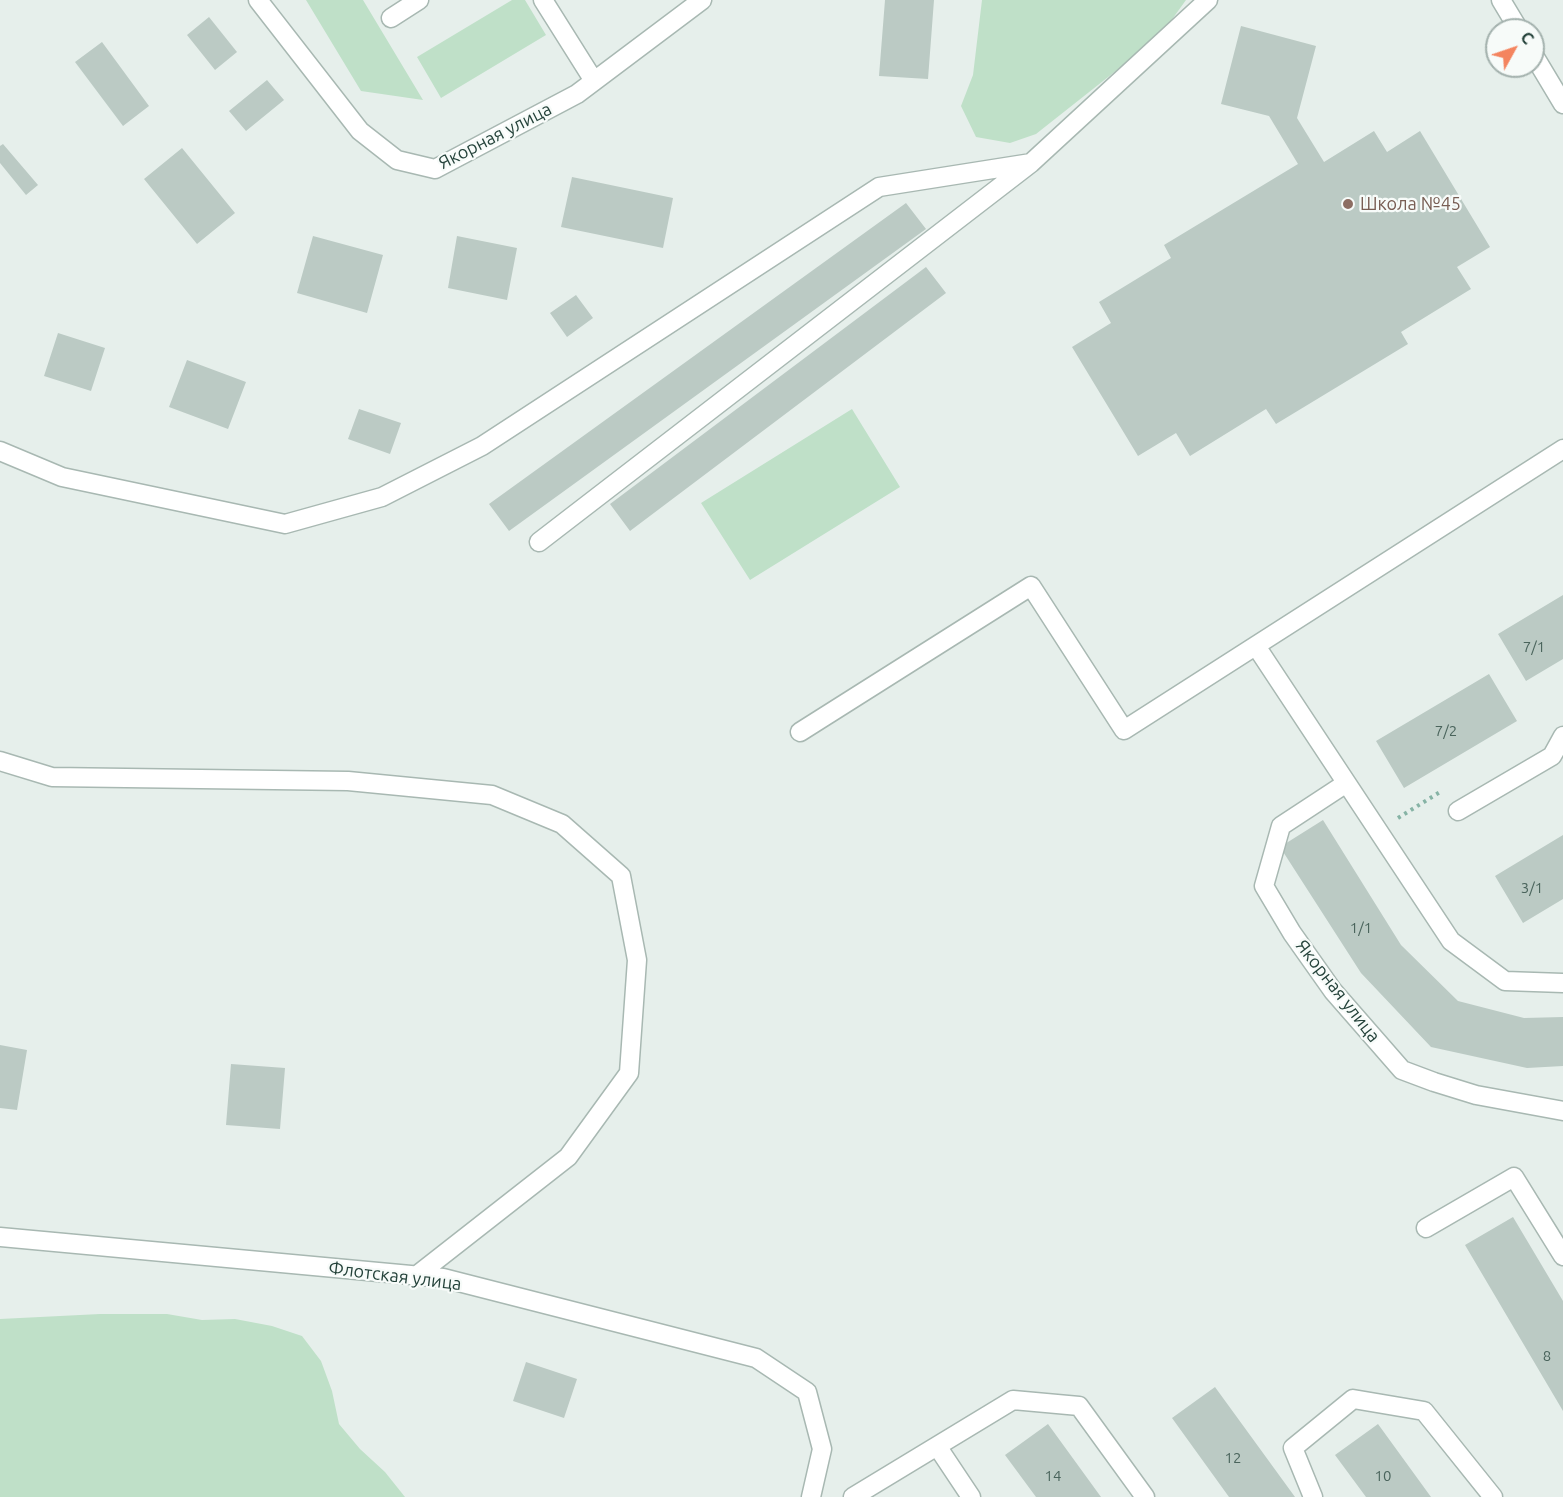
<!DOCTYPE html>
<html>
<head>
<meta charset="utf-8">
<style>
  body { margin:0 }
  #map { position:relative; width:1563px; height:1497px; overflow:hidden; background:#e6efeb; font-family:Ubuntu,sans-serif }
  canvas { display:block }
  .north { position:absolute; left:1485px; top:18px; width:60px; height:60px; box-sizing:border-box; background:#f7fbf9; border:2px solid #a3b1ad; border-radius:50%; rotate:50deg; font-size:16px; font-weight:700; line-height:24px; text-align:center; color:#24423a }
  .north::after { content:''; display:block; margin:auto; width:21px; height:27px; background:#f4845f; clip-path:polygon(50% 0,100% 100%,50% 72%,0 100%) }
</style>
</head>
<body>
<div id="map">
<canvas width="1563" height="1497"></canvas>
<div class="north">С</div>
</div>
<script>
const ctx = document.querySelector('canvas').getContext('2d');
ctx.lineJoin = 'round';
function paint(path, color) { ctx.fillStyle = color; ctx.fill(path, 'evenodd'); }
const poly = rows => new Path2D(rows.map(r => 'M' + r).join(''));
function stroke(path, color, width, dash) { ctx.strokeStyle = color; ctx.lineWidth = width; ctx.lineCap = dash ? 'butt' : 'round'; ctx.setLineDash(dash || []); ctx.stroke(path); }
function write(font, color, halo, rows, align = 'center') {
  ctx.font = font + ' Ubuntu,sans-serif'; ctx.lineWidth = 4.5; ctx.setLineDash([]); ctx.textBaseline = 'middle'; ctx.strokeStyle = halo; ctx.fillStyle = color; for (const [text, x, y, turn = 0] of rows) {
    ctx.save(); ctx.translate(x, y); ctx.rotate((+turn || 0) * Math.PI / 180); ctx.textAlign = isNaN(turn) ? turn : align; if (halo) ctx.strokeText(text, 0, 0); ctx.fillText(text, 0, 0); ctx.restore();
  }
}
const green = poly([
  [306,0,363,0,423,100,361,91],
  [512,0,525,0,546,35,441,98,417,57],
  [982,0,1186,0,1160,36,1036,134,1010,143,976,137,961,106,973,75],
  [852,409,900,487,750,580,701,503],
  [100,1314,167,1314,202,1320,235,1319,272,1326,302,1336,321,1361,332,1391,339,1424,360,1449,385,1472,405,1497,0,1497,0,1319]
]);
const building = poly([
  [885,0,934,0,928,79,879,76],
  [209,17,237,52,215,70,187,35],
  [1241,26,1316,46,1297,118,1324,162,1374,131,1387,152,1420,131,1490,247,1457,267,1471,289,1401,332,1408,344,1276,424,1266,409,1190,456,1176,433,1138,456,1072,347,1111,323,1099,302,1171,258,1164,245,1298,164,1269,116,1221,104],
  [102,42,149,106,123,126,75,62],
  [267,80,284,100,246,131,229,111],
  [3,144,38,185,26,195,0,163,0,146],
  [182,148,235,213,197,244,144,179],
  [572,177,673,198,663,248,561,227],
  [906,203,926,229,509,531,489,504],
  [313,236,383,255,367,313,297,293],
  [457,236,517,248,507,300,448,288],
  [926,267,946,293,630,531,610,504],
  [576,295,593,318,567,337,550,313],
  [58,333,105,348,91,391,44,376],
  [187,360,246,382,228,429,169,407],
  [359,409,401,423,390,454,348,439],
  [1563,595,1563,659,1526,681,1498,634],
  [1489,674,1517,721,1404,788,1376,741],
  [1323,820,1401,945,1458,1001,1524,1018,1563,1017,1563,1066,1527,1068,1431,1047,1361,973,1280,847],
  [1563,835,1563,899,1523,923,1495,876],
  [0,1045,27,1050,17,1110,0,1108],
  [231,1064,285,1068,280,1129,226,1125],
  [1513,1217,1563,1301,1563,1411,1465,1245],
  [526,1362,577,1379,564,1418,513,1401],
  [1215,1387,1295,1497,1229,1497,1172,1418],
  [1048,1424,1101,1497,1036,1497,1005,1455],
  [1378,1424,1431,1497,1366,1497,1335,1455]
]);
const path = poly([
  [1398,818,1440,792]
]);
const minor = poly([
  [258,0,360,131,397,160,435,169,577,94,702,0],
  [543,0,594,81],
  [1501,0,1519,30],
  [391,18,419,0],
  [1533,54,1563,104],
  [0,451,62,477,285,524,382,497,482,446,879,187,1031,163],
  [539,542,1031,163,1208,0],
  [1256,646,1451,941,1505,981,1563,983],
  [800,732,1031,586,1124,730,1563,449],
  [0,761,52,777,348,781,492,795,562,824,621,876,637,960,629,1073,568,1157,416,1276],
  [1345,784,1281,826,1264,886,1292,933,1333,991,1402,1070,1434,1082,1476,1095,1563,1111],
  [1458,811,1552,756,1563,736],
  [1426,1228,1514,1177,1563,1256],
  [0,1237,443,1278,756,1358,807,1392,822,1449,811,1497],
  [937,1446,971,1497],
  [853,1497,1013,1400,1079,1406,1145,1497],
  [1313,1497,1293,1448,1353,1399,1424,1411,1493,1497]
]);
const markers = [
  [1348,204,6,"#8d6e63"]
];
const numberNames = [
  ["7/1",1534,647],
  ["7/2",1446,731],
  ["3/1",1532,888],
  ["1/1",1361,928],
  ["8",1547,1356],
  ["12",1233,1458],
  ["14",1053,1476],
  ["10",1383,1476]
];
const streetNames = [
  ["Якорная улица",495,136,-27],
  ["Якорная улица",1338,991,52],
  ["Флотская улица",395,1276,7]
];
const educationNames = [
  ["Школа №45",1360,204]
];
paint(green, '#bfe0c8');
paint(building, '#bbcac4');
stroke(minor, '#a8b8b2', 21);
stroke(path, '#86b3a5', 4, [3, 4.5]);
stroke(minor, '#fff', 18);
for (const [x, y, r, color] of markers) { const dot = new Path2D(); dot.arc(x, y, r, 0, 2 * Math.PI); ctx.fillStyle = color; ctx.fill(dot); stroke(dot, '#f7fbf9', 2); }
write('15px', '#4a645c', null, numberNames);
write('18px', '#24423a', '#f7fbf9', streetNames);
write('18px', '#785e54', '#f7fbf9', educationNames, 'left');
</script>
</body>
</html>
